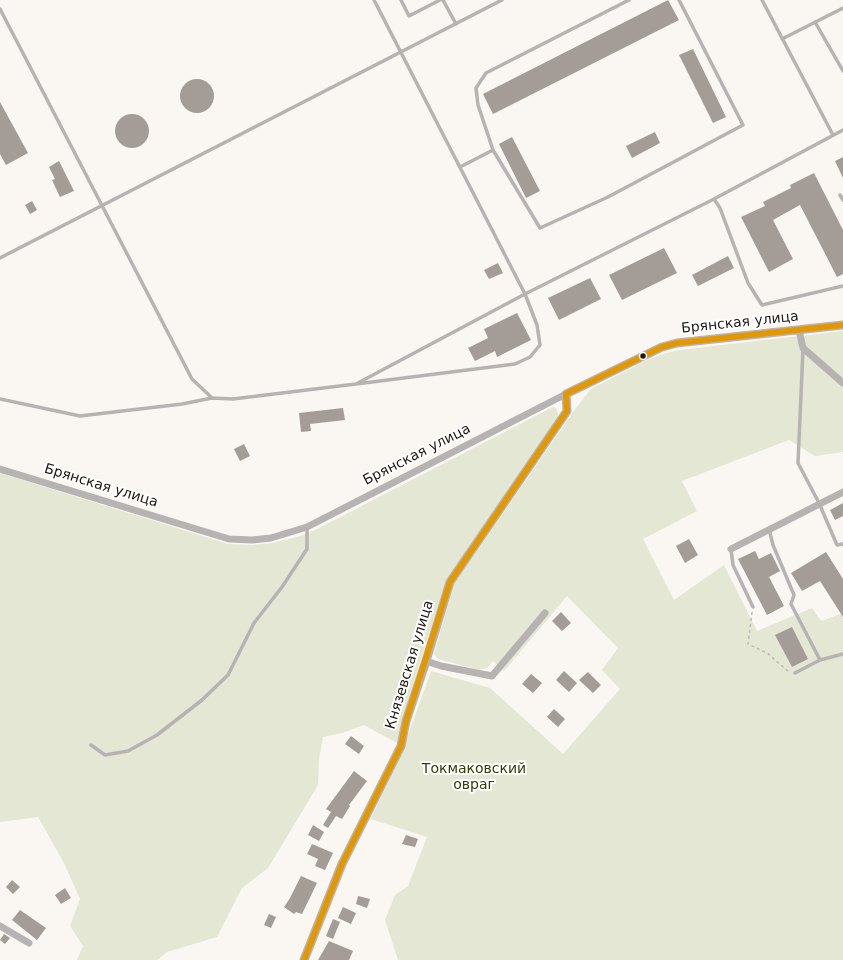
<!DOCTYPE html>
<html>
<head>
<meta charset="utf-8">
<style>
  body { margin:0 }
  canvas { display:block; background:#faf6f2 }
</style>
</head>
<body>
<canvas width="843" height="960"></canvas>
<script>
const ctx = document.querySelector('canvas').getContext('2d');
ctx.lineJoin = 'round';
function paint(path, color) { ctx.fillStyle = color; ctx.fill(path, 'evenodd'); }
const poly = rows => new Path2D(rows.map(r => 'M' + r).join(''));
function stroke(path, color, width, dash) { ctx.strokeStyle = color; ctx.lineWidth = width; ctx.lineCap = dash ? 'butt' : 'round'; ctx.setLineDash(dash || []); ctx.stroke(path); }
function write(font, color, halo, rows, align = 'center') {
  ctx.font = font + ' "DejaVu Sans",sans-serif'; ctx.lineWidth = 4; ctx.setLineDash([]); ctx.textBaseline = 'middle'; ctx.strokeStyle = halo; ctx.fillStyle = color; for (const [text, x, y, turn = 0] of rows) {
    ctx.save(); ctx.translate(x, y); ctx.rotate((+turn || 0) * Math.PI / 180); ctx.textAlign = isNaN(turn) ? turn : align; if (halo) ctx.strokeText(text, 0, 0); ctx.fillText(text, 0, 0); ctx.restore();
  }
}
const green = poly([
  [843,331,843,452,815,456,789,440,682,481,697,511,643,539,674,600,724,565,757,631,812,608,821,621,843,613,843,960,398,960,385,920,395,895,408,886,427,837,371,819,404,747,431,671,490,688,563,754,620,689,602,670,618,648,567,596,504,671,493,661,487,668,479,670,438,659,434,654,454,584,576,408,590,390,595,387,645,361,663,354,679,350],
  [553,407,557,409,558,416,554,423,446,581,402,719,397,743,364,725,342,733,323,737,319,759,318,785,268,868,242,888,217,937,167,952,157,960,77,960,83,946,70,926,80,899,64,863,38,817,0,822,0,473,228,544,252,545,272,543,297,537,315,530]
]);
const building = poly([
  [668,0,679,20,493,114,483,94],
  [693,49,726,117,713,123,679,55],
  '180 96a17 17 0 1 1 34 0a17 17 0 1 1-34 0Z',
  [0,102,28,153,6,165,0,154],
  '115 131a17 17 0 1 1 34 0a17 17 0 1 1-34 0Z',
  [655,132,660,143,632,158,626,146],
  [512,137,540,191,526,198,499,144],
  [843,157,843,178,835,161],
  [59,161,74,191,60,197,52,180,55,179,49,167],
  [814,173,843,230,843,274,837,277,800,205,773,220,793,259,769,272,741,217,765,206,763,202,791,188,790,185],
  [32,201,37,210,30,214,25,205],
  [664,248,677,273,622,300,609,275],
  [728,256,734,268,698,286,692,275],
  [498,263,503,273,489,279,484,270],
  [590,278,601,299,559,320,548,298],
  [517,313,531,340,497,357,495,351,475,361,468,348,488,338,484,329],
  [343,408,345,420,310,424,311,431,301,432,299,413],
  [244,444,250,456,240,461,234,449],
  [843,503,843,516,835,520,830,510],
  [689,539,698,555,685,563,676,546],
  [755,551,759,559,771,553,780,571,769,577,784,606,767,615,738,559],
  [826,552,843,579,843,617,820,581,802,591,791,573],
  [561,612,571,623,562,631,552,621],
  [792,627,808,659,792,667,775,635],
  [564,671,577,683,569,692,556,680],
  [588,672,601,685,593,693,579,680],
  [531,674,542,683,533,693,522,684],
  [554,709,565,719,558,727,547,717],
  [351,736,364,746,359,754,345,744],
  [354,771,367,781,349,805,350,806,342,819,336,816,328,828,323,825,331,812,326,809],
  [313,825,324,832,319,841,308,835],
  [406,835,418,839,415,847,402,844],
  [312,844,333,853,325,870,315,866,318,859,307,854],
  [301,876,317,883,302,914,296,912,294,914,284,907,290,898],
  [12,880,20,887,13,894,6,887],
  [65,888,71,898,61,904,55,895],
  [358,896,370,899,367,908,356,904],
  [343,907,356,913,351,924,338,918],
  [20,910,46,928,37,940,12,920],
  [269,914,276,917,271,928,264,925],
  [333,919,340,922,333,939,326,936],
  [4,934,10,938,5,944,0,940],
  [329,941,353,951,349,960,318,960]
]);
const path = poly([
  [752,612,748,644,767,653,789,672]
]);
const service = poly([
  [374,0,525,294,714,199,843,130],
  [401,0,409,16,440,0],
  [443,0,456,24],
  [762,0,833,135],
  [0,9,192,379,212,398,233,399,356,384,525,294,537,325,540,345,530,357,515,364,356,384],
  [815,22,843,71],
  [782,39,843,8],
  [493,150,478,105,476,88,486,73,629,0],
  [460,167,493,150,540,228,608,197,743,125,679,0],
  [840,195,843,200],
  [714,199,720,208,748,283,762,305,843,286],
  [0,258,502,0],
  [803,349,798,463,819,503,837,545,843,544],
  [0,399,80,416,182,404,212,398],
  [769,529,773,545,794,595,791,604,820,660],
  [731,549,733,565,753,607],
  [795,673,820,660,843,654],
  [91,745,105,755,128,751,157,735,202,700,228,675,254,623,282,587,307,549,307,527]
]);
const minor = poly([
  [799,330,803,348,843,383],
  [0,469,229,539,252,540,271,538,307,527,566,394],
  [731,549,843,492],
  [426,661,441,666,492,676,545,613],
  [0,926,29,943]
]);
const tertiary = poly([
  [304,960,342,864,401,746,406,721,426,661,450,582,567,411,566,394,662,347,677,343,843,325]
]);
const bus1 = poly([
  [566,394,662,347,677,343,843,325],
  [304,960,342,864,401,746,406,721,450,582,567,411,566,394]
]);
const markers = [
  [643,356,3.5,"#201913"]
];
const streetNames = [
  ["Брянская улица",740,323,-6],
  ["Брянская улица",417,455,-27],
  ["Брянская улица",101,486,17],
  ["Князевская улица",410,665,-73]
];
const parkNames = [
  ["Токмаковский",474,769],
  ["овраг",474,785]
];
paint(green, '#e3e7d3');
paint(building, '#a49c97');
stroke(path, '#bebab9', 1.5, [3, 3]);
stroke(service, '#b7b3b3', 3.5);
stroke(minor, '#b7b3b3', 7);
stroke(tertiary, '#b7b3b3', 9);
stroke(bus1, '#e29802', 6);
for (const [x, y, r, color] of markers) { const dot = new Path2D(); dot.arc(x, y, r, 0, 2 * Math.PI); ctx.fillStyle = color; ctx.fill(dot); stroke(dot, '#fff', 1.5); }
write('14px', '#201913', '#fff', streetNames);
write('14px', '#333d04', '#fff', parkNames);
</script>
</body>
</html>
